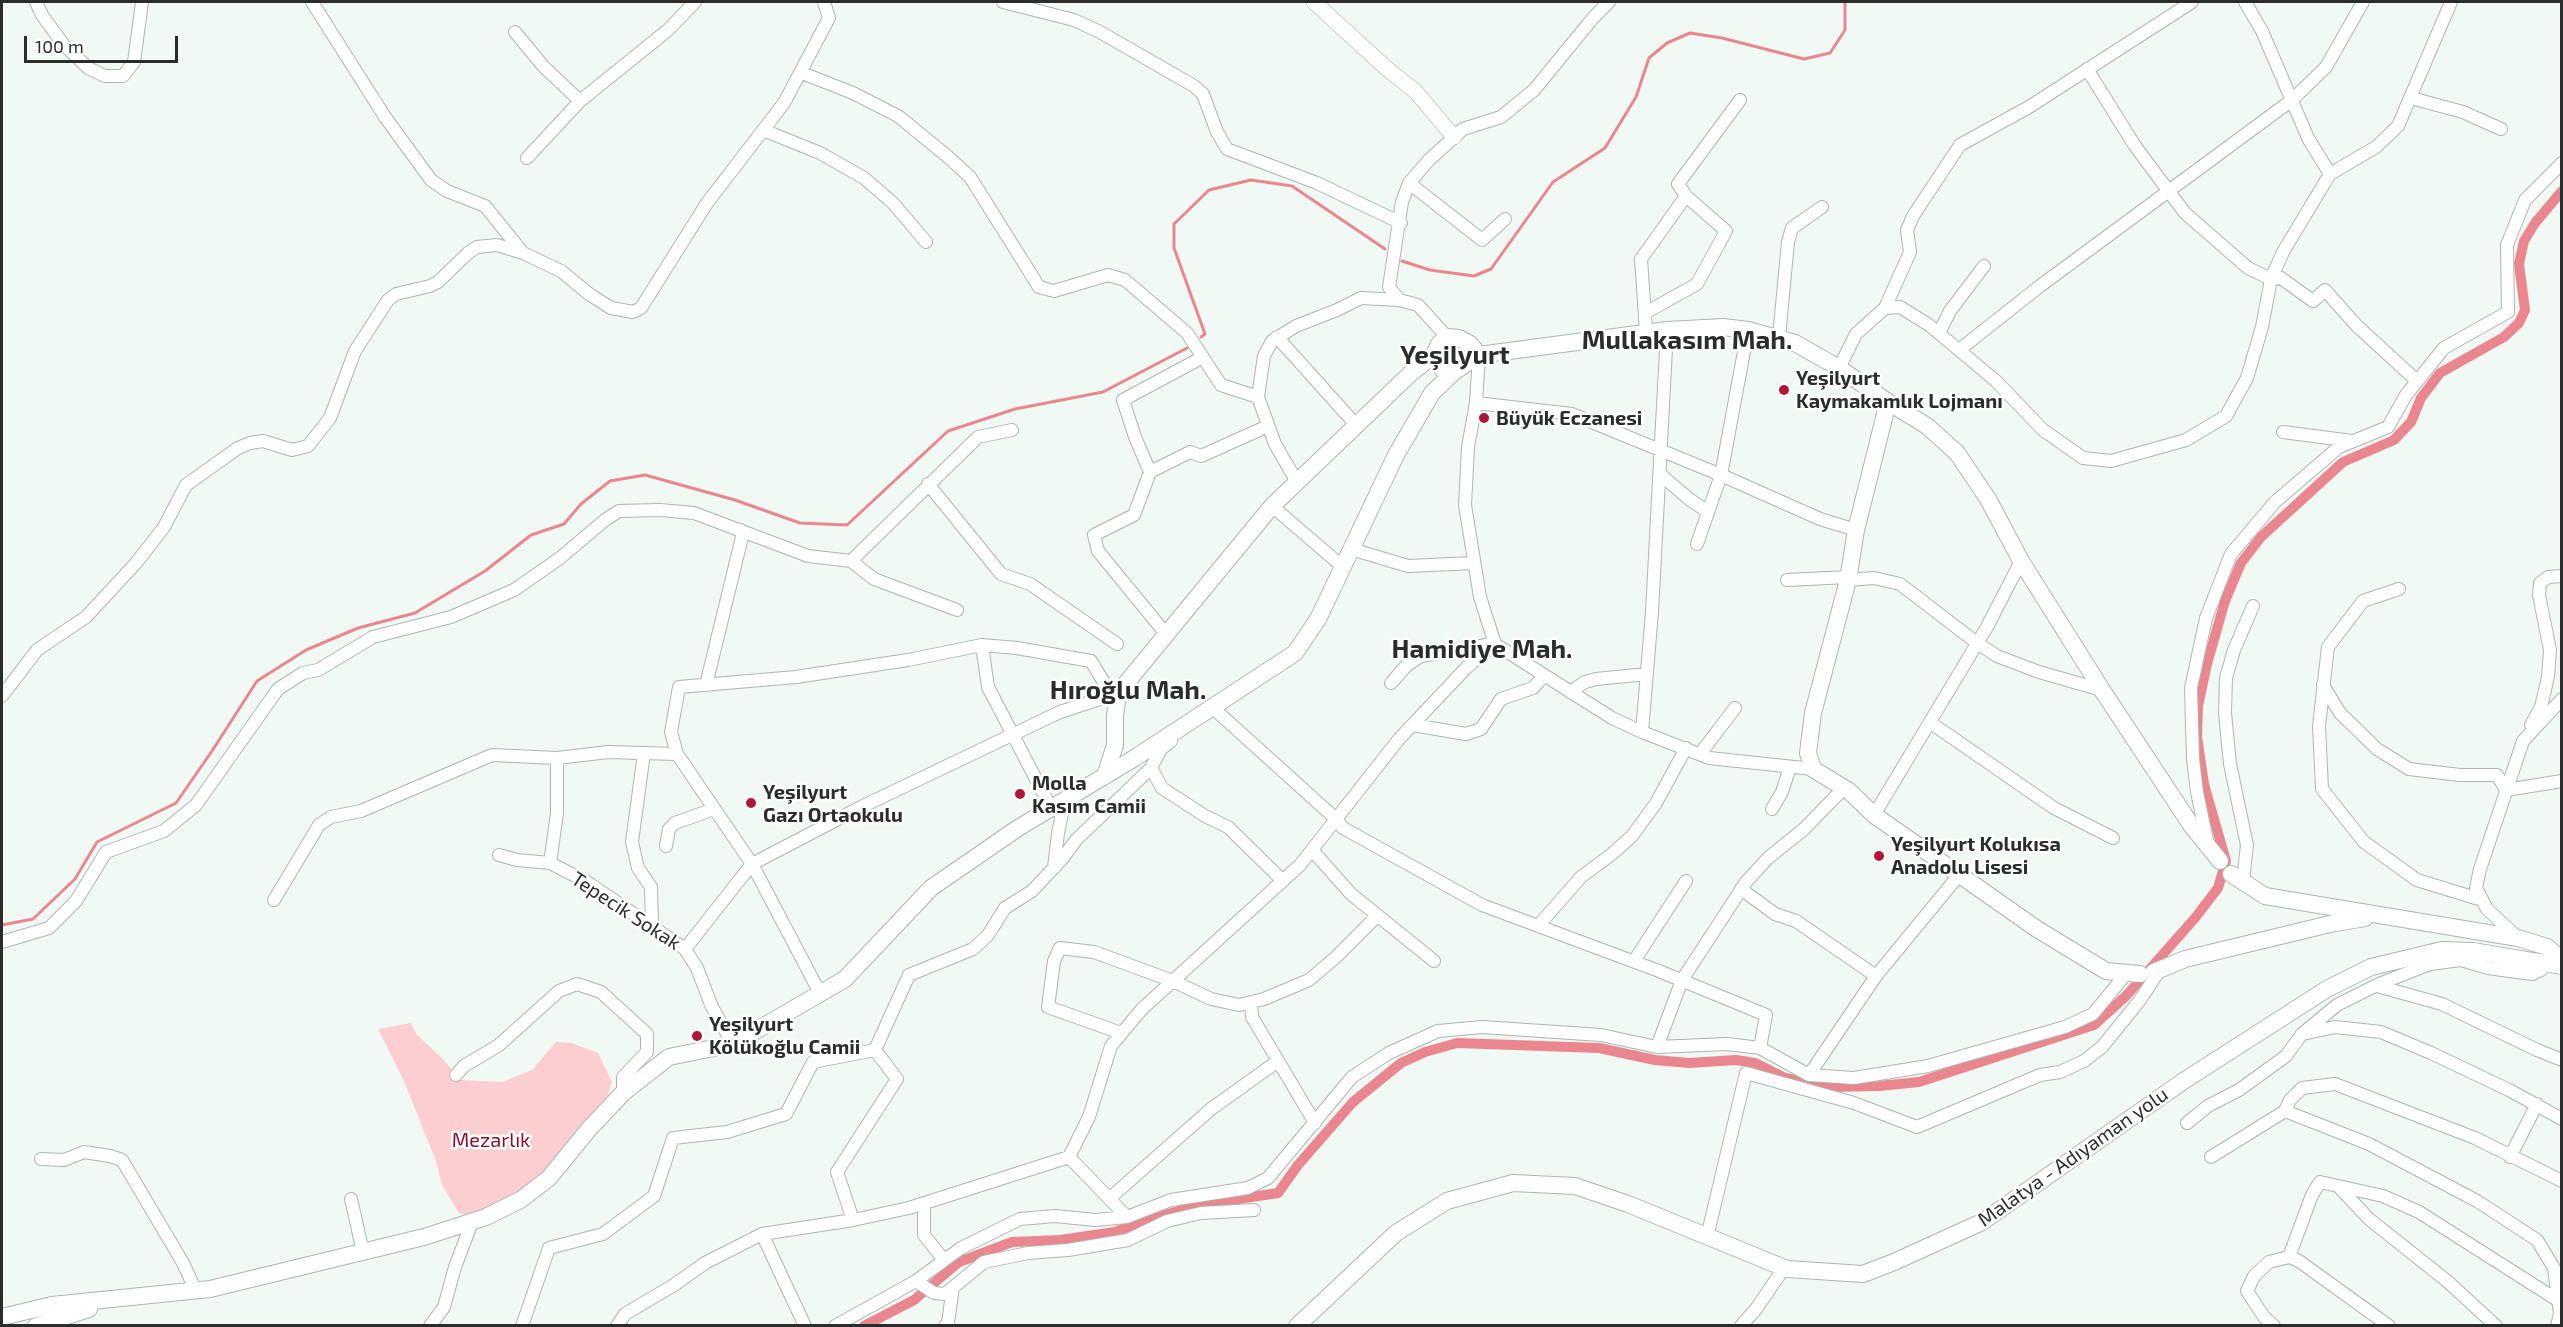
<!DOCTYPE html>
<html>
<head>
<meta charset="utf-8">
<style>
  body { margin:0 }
  #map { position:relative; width:2563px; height:1327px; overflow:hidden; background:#f1f9f5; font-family:"Exo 2",sans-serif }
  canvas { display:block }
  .frame { position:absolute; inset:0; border:3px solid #2a2d2c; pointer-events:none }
  .scale { position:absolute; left:24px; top:36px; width:154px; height:27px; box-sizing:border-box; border:3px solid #2a2d2c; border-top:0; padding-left:8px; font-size:18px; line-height:21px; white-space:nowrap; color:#2a2d2c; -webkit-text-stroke:4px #fff; paint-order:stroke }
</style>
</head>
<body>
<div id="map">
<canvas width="2563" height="1327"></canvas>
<div class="frame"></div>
<div class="scale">100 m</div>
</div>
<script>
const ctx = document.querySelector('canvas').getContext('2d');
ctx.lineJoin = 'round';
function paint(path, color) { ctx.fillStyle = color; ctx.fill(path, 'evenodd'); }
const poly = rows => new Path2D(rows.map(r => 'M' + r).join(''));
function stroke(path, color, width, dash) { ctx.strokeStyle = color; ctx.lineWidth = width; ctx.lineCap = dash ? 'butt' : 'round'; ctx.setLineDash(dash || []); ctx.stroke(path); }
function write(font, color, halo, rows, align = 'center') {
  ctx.font = font + ' "Exo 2",sans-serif'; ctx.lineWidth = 5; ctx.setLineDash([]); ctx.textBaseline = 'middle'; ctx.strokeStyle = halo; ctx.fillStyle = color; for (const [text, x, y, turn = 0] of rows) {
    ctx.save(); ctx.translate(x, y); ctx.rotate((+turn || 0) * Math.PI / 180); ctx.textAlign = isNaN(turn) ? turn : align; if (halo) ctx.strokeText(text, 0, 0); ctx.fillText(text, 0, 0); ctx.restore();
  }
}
const green = poly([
  [411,1023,417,1035,440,1056,461,1080,503,1082,532,1070,556,1042,571,1043,598,1053,612,1082,608,1095,560,1159,526,1188,484,1212,469,1216,459,1213,442,1185,436,1161,403,1079,378,1029]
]);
const stream = poly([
  [1402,261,1430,270,1474,276,1491,269,1553,182,1605,148,1636,97,1649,58,1667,43,1690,33,1722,38,1804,59,1830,53,1845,30,1845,2],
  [1201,337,1205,334,1174,248,1174,224,1209,190,1251,180,1292,186,1385,249],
  [2,925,33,919,75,879,97,842,176,803,212,751,257,681,306,650,358,628,415,613,485,571,531,535,564,524,581,504,610,481,645,475,735,500,800,523,847,525,948,431,1015,409,1103,392,1187,348]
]);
const canal = poly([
  [864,1326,914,1300,959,1262,1012,1242,1060,1240,1115,1232,1145,1220,1205,1204,1278,1193,1298,1165,1353,1102,1401,1063,1425,1052,1457,1043,1599,1048,1655,1060,1689,1063,1736,1060,1755,1063,1785,1078,1830,1087,1879,1086,1919,1082,2094,1025,2126,996,2195,918,2218,888,2226,861,2204,784,2197,737,2198,706,2207,664,2225,601,2241,563,2261,537,2343,462,2394,440,2411,422,2421,398,2440,373,2504,337,2519,323,2525,310,2519,264,2524,241,2535,223,2562,191]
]);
const minor = poly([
  [36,2,42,15,63,44,88,68,105,76,123,76,134,62,142,2],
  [312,2,385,117,431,180,447,191,485,206,523,253],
  [1003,2,1074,20,1100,32,1194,86,1203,94,1217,132,1227,149,1317,183,1401,223],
  [2245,2,2262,31,2308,138,2330,174],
  [515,32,543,66,580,101],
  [2087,69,2135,146,2185,213,2248,268,2271,279,2281,278,2313,301,2325,290,2356,325,2417,381],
  [802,73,853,93,898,116,947,156,970,177,1039,287,1054,291,1108,275,1125,280,1187,333,1221,385,1258,397],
  [2411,98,2463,112,2501,129],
  [763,130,820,153,864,178,893,203,926,242],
  [527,158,580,101,668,30,695,2],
  [1409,183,1482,240,1505,219],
  [1885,308,1910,252,1907,230,1913,216,1960,145,2029,107,2192,2],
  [1645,313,1697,284,1726,231,1686,196,1678,184,1740,100],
  [1646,332,1641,259,1686,196],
  [1939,333,1950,311,1984,266],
  [1277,337,1357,426],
  [1447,337,1418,305,1399,300,1389,287,1402,202,1409,183,1429,160,1463,129,1501,117,1534,90,1593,18,1609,2],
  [1779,337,1788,242,1792,228,1822,207],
  [1959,350,2040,286,2292,100,2326,67,2363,2],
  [1479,355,1476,403,1468,447,1465,505,1480,597,1495,644,1612,718,1642,732,1709,758,1813,769],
  [1839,368,1856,334,1885,308,1900,307,1929,325,1996,381,2043,430,2083,458,2111,461,2186,440,2226,416,2247,378,2262,327,2271,279,2283,252,2330,174,2376,147,2398,126,2451,2],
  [1476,403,1572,414,1721,475,1820,519,1856,530],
  [2283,432,2352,441],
  [1150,472,1135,437,1123,400,1203,357],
  [1660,474,1689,499,1708,512],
  [1297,482,1275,444,1258,397,1264,356,1272,341,1296,326,1337,310,1361,298,1399,300],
  [928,484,1001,574,1030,584,1117,644],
  [1272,506,1343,567],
  [1697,544,1721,475,1748,330],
  [1351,549,1408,566,1474,563],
  [851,561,978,437,1012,430],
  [1787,580,1848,577],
  [1848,580,1874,578,1900,584,1977,643,1997,656,2039,672,2102,690],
  [2399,589,2363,601,2328,647,2319,726,2322,789,2364,842,2417,880,2482,900],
  [1166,634,1098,551,1094,535,1134,515,1150,472,1190,452,1201,456,1268,426],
  [982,645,988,687,1051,808],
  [1391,683,1407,665,1421,656,1493,644],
  [706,685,742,537,741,530],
  [2323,685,2340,713,2377,749,2409,769,2460,775,2497,775,2506,790,2562,781],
  [1570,692,1585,682,1596,679,1647,674],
  [2,696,37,650,86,617,136,563,164,527,186,485,238,448,250,443,263,441,292,450,308,446,330,418,355,351,388,300,396,294,430,286,438,282,468,253,477,247,497,245,523,253,561,271,589,294,611,308,633,312,641,308,707,203,784,103,829,18,824,2],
  [1213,708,1336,819,1343,828,1482,905,1659,971,1766,1015,1760,1048],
  [1931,723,2054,808,2113,838],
  [1413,725,1466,734,1481,729,1501,699,1533,688,1544,676],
  [2531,725,2541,707,2548,677,2550,650,2539,595,2540,583,2548,577,2562,576],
  [1642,732,1652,612,1667,330],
  [1171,741,1161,749,1151,768,1162,788,1205,816,1228,827,1283,881],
  [644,753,632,842,638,868,651,887,652,925],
  [1700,754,1735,708],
  [1772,809,1782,792,1790,767],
  [1874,815,1987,627,2021,561],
  [2208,845,2197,792,2193,759,2191,688,2206,618,2231,554,2275,502,2339,447,2388,427,2406,395,2444,348,2508,312,2507,245,2525,200,2562,163],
  [666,846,669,829,675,823,714,809],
  [1312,850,1351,894,1434,961],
  [499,855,517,860,550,863,587,882,685,949,697,968,712,1007,733,1044],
  [550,863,557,813,557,758],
  [1054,868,1058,833,1065,799],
  [2243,881,2247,845,2230,764,2225,713,2226,678,2234,650,2253,606],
  [1741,889,1775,914,1796,921,1876,976],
  [274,900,319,825,331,817,361,811,492,755,557,758,608,752,677,754],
  [1538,926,1581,877,1612,854,1632,836,1656,803,1686,748],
  [2518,938,2487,909,2476,888,2480,869,2523,741,2562,699],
  [2,942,49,928,76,901,106,852,164,831,196,805,278,689,303,673,318,670,373,637,451,617,514,590,560,558,605,520,619,511,660,510,694,513,808,556,851,561,874,579,957,610],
  [685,949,752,864,861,807,1060,712,1118,693,1105,684,1091,661,1017,648,982,645,908,660,796,677,679,687,671,732,677,754,752,864,821,995],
  [1634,961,1686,881],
  [2377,986,2442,1004,2537,1050,2562,1060],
  [1251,1003,1252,1017,1315,1123],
  [1121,1033,1048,1007,1054,961,1060,948,1094,952,1173,981,1211,999,1239,1005,1264,999,1309,980,1335,958,1377,916],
  [2307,1033,2335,1027,2381,1032,2431,1053,2509,1090,2562,1119],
  [1657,1047,1682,980,1746,882,1768,858,1804,829,1844,788],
  [456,1075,464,1066,499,1045,559,991,577,984,601,992,647,1034,647,1052,623,1077,623,1093],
  [1809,1075,1876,976,1959,875],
  [2285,1111,2369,1144,2477,1201,2537,1240,2554,1268,2560,1314,2557,1326],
  [2187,1123,2208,1106,2239,1090,2286,1056,2302,1034,2337,1005,2379,984,2430,964,2461,960,2488,968,2532,974,2541,970,2547,963],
  [1069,1157,1127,1217],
  [2211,1157,2285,1111,2290,1100,2302,1088,2335,1084,2475,1138,2562,1181],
  [2510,1157,2537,1104],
  [41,1159,64,1160,84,1152,110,1156,122,1160,183,1263,196,1291],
  [1110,1198,1211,1109,1278,1061],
  [351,1199,363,1252],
  [924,1204,924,1235,944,1260],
  [853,1220,837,1172,897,1079,875,1050,909,975,973,949,988,935,1005,908,1032,891,1062,859,1076,840,1151,768],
  [762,1234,805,1326],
  [1707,1237,1746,1073,1854,1103,1917,1127,2040,1075,2060,1072,2084,1061,2102,1047,2140,1000,2159,971],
  [2289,1257,2312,1195,2320,1182,2338,1186],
  [916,1281,934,1293,945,1294,984,1262,1028,1253,1068,1250,1128,1240,1167,1221,1201,1213,1254,1210],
  [430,1326,444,1307,455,1267,472,1222],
  [522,1326,549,1248,603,1234,654,1196,673,1138,727,1132,786,1114,813,1062,875,1050],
  [617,1326,625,1314,674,1285,705,1263,762,1234,853,1220,909,1208,1069,1157,1089,1117,1111,1046,1142,1009,1300,865,1399,739,1467,667,1495,644],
  [835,1326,916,1281,961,1248,1020,1219,1055,1216,1095,1220,1127,1217,1171,1200,1248,1188,1268,1178,1352,1077,1389,1053,1438,1031,1482,1027,1601,1035,1657,1047,1727,1044,1760,1048,1809,1075,1854,1078,1928,1066,2065,1027,2093,1014,2126,974],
  [945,1326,948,1323,953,1287],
  [1741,1326,1756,1309,1784,1268],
  [2274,1326,2264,1317,2247,1291,2254,1276,2269,1262,2289,1257,2299,1261,2389,1326],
  [2496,1326,2447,1281,2369,1219,2338,1186,2383,1196,2419,1212,2559,1301]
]);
const tertiary = poly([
  [1314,2,1385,67,1416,92,1454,137]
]);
const secondary = poly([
  [1454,372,1443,370,1434,355,1439,344,1447,337,1459,338,1470,344,1479,355],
  [1888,402,1856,530,1848,580,1813,713,1808,753,1813,769,1849,791,1874,815,2037,929,2106,971,2140,974],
  [1105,776,1115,745,1115,716,1118,693,1272,506,1410,374,1434,355],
  [2231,874,2265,896,2518,938,2547,947,2562,960],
  [2154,972,2185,959,2330,924,2365,918],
  [2,1317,52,1305,210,1289,424,1237,486,1217,522,1199,549,1178,589,1129,623,1093,669,1057,733,1044,845,979,931,888,1018,828,1133,759,1295,653,1318,619,1396,455,1432,393,1454,372,1479,355,1667,330,1723,327,1748,330,1795,343,1839,368,1888,402,1927,426,1957,453,1988,499,2021,561,2102,690,2191,825,2220,861],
  [36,1326,89,1309],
  [1297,1326,1396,1233,1447,1201,1513,1183,1575,1186,1628,1204,1787,1269,1863,1274,1894,1262,1982,1222,2185,1080,2327,989,2371,967,2442,950,2473,951,2562,966]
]);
const markers = [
  [1784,390,6,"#ac173a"],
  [1484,418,6,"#ac173a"],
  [1020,794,6,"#ac173a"],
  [751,803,6,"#ac173a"],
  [1879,856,6,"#ac173a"],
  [697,1036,6,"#ac173a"]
];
const poiNames = [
  ["Yeşilyurt",1796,378],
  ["Kaymakamlık Lojmanı",1796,401],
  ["Büyük Eczanesi",1496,418],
  ["Molla",1032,783],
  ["Kasım Camii",1032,806],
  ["Yeşilyurt",763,792],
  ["Gazı Ortaokulu",763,815],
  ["Yeşilyurt Kolukısa",1891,844],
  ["Anadolu Lisesi",1891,867],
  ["Yeşilyurt",709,1024],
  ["Kölükoğlu Camii",709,1047]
];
const streetNames = [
  ["Tepecik Sokak",626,911,33],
  ["Malatya - Adıyaman yolu",2073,1157,-35]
];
const parkNames = [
  ["Mezarlık",491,1140]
];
const districtNames = [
  ["Mullakasım Mah.",1687,340],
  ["Yeşilyurt",1455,355],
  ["Hamidiye Mah.",1482,649],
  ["Hıroğlu Mah.",1128,690]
];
paint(green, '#fccecf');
stroke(stream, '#ea878e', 3);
stroke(canal, '#ea878e', 10);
stroke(minor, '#aeb5b2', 14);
stroke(tertiary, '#aeb5b2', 16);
stroke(secondary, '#aeb5b2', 18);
stroke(minor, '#fff', 12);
stroke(tertiary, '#fff', 15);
stroke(secondary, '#fff', 16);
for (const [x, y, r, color] of markers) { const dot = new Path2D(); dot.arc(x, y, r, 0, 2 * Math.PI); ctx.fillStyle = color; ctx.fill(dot); stroke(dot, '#fff', 2); }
write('bold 20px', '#2a2d2c', '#fff', poiNames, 'left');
write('20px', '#2a2d2c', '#fff', streetNames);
write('20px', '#8b122d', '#fff', parkNames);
write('bold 26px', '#2a2d2c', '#fff', districtNames);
</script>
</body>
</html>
